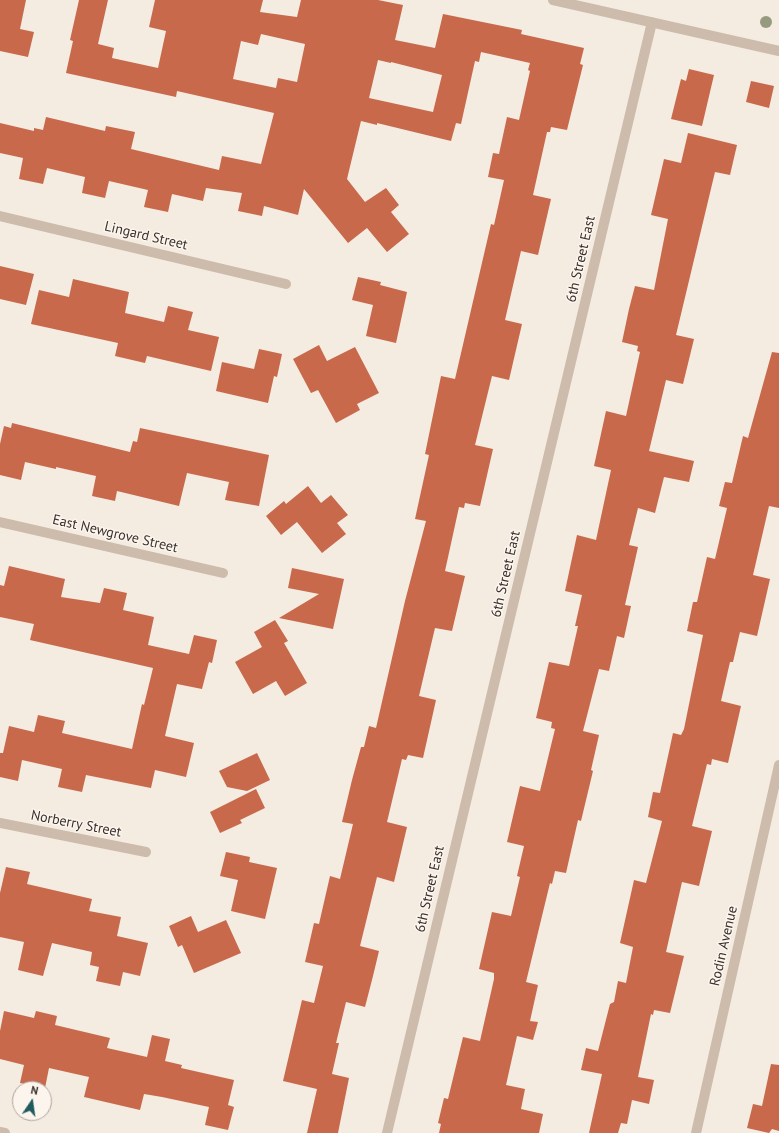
<!DOCTYPE html>
<html>
<head>
<meta charset="utf-8">
<style>
  body { margin:0 }
  #map { position:relative; width:779px; height:1133px; overflow:hidden; background:#f4ebe1; font-family:"PT Sans",sans-serif }
  canvas { display:block }
  .north { position:absolute; left:12px; top:1081px; width:40px; height:40px; box-sizing:border-box; background:#fbf5ee; border:1px solid #aea6a0; border-radius:50%; rotate:13deg; font-size:11px; font-weight:700; line-height:16px; text-align:center; color:#3b302b }
  .north::after { content:''; display:block; margin:auto; width:14px; height:18px; background:#1f5a5e; clip-path:polygon(50% 0,100% 100%,50% 72%,0 100%) }
</style>
</head>
<body>
<div id="map">
<canvas width="779" height="1133"></canvas>
<div class="north">N</div>
</div>
<script>
const ctx = document.querySelector('canvas').getContext('2d');
ctx.lineJoin = 'round';
function paint(path, color) { ctx.fillStyle = color; ctx.fill(path, 'evenodd'); }
const poly = rows => new Path2D(rows.map(r => 'M' + r).join(''));
function stroke(path, color, width, dash) { ctx.strokeStyle = color; ctx.lineWidth = width; ctx.lineCap = dash ? 'butt' : 'round'; ctx.setLineDash(dash || []); ctx.stroke(path); }
function write(font, color, halo, rows, align = 'center') {
  ctx.font = font + ' "PT Sans",sans-serif'; ctx.lineWidth = 3; ctx.setLineDash([]); ctx.textBaseline = 'middle'; ctx.strokeStyle = halo; ctx.fillStyle = color; for (const [text, x, y, turn = 0] of rows) {
    ctx.save(); ctx.translate(x, y); ctx.rotate((+turn || 0) * Math.PI / 180); ctx.textAlign = isNaN(turn) ? turn : align; if (halo) ctx.strokeText(text, 0, 0); ctx.fillText(text, 0, 0); ctx.restore();
  }
}
const building = poly([
  [0,0,26,0,20,29,34,32,28,57,0,51],
  [79,0,108,0,98,44,114,48,112,58,158,68,166,31,149,27,155,0,263,0,260,12,297,17,301,0,378,0,403,5,395,40,435,48,443,14,522,30,521,34,584,48,580,64,583,65,567,130,551,127,550,132,547,132,533,195,551,199,538,255,521,251,505,320,522,324,509,380,492,376,475,445,493,449,480,506,465,503,464,508,459,507,445,571,465,576,452,631,435,628,426,666,419,696,436,700,423,758,408,755,406,760,402,759,387,822,407,827,394,882,377,877,360,946,379,951,373,976,365,1007,346,1002,336,1043,339,1043,332,1074,349,1078,338,1133,307,1133,317,1089,283,1081,302,1000,314,1003,323,966,305,962,314,923,319,924,330,876,340,879,353,824,342,822,352,780,361,747,364,747,369,726,376,728,405,601,426,521,415,519,429,455,425,454,441,376,455,379,491,224,494,225,504,180,488,177,493,153,499,154,507,117,519,120,530,71,528,70,530,63,481,52,479,62,475,61,461,124,456,123,451,141,377,123,377,125,361,121,347,179,365,202,386,188,399,205,391,212,409,234,387,252,367,228,348,243,304,189,298,215,264,206,262,216,238,211,242,193,206,188,203,201,172,194,168,212,144,207,148,190,109,181,105,198,82,193,85,177,47,168,43,184,19,179,23,158,0,153,0,123,34,131,34,128,43,130,46,117,105,131,106,126,135,132,131,149,219,170,222,156,261,164,274,113,177,91,176,97,66,73,73,41,70,40],
  [261,34,305,44,297,82,278,78,276,88,233,79,241,41,258,45],
  [378,60,391,63,391,62,442,75,433,112,369,98],
  [689,69,714,75,702,126,671,119,681,79,686,81],
  [751,81,774,86,769,108,746,102],
  [688,133,737,145,730,175,715,172,676,335,694,339,683,384,666,380,649,451,694,461,689,482,664,477,655,513,638,508,629,545,638,547,625,605,631,606,624,638,617,636,609,671,599,669,583,731,599,735,591,770,593,771,581,821,578,820,566,873,555,871,552,884,550,883,526,982,538,985,530,1021,538,1022,533,1040,517,1036,506,1085,525,1089,521,1109,543,1114,539,1133,439,1133,441,1124,438,1123,444,1098,448,1099,463,1037,480,1041,494,979,494,973,479,969,492,912,511,916,520,877,517,876,524,846,507,842,520,786,540,791,555,729,551,728,552,722,536,718,549,662,569,666,578,626,575,626,582,595,565,591,577,535,596,540,611,470,594,466,606,411,626,416,640,352,637,351,638,346,622,342,629,309,635,286,654,290,668,219,651,215,664,159,681,163],
  [0,266,34,274,26,305,0,299],
  [358,277,381,282,380,285,407,292,396,343,366,336,373,305,352,300],
  [73,279,129,292,125,313,164,322,168,306,193,312,188,330,219,337,211,371,147,356,145,363,115,356,118,343,31,324,39,290,69,297],
  [319,345,327,361,355,347,379,393,357,404,360,410,336,423,318,390,311,393,293,359],
  [259,349,282,354,277,377,274,376,268,403,216,391,222,362,254,369],
  [772,352,779,353,779,508,769,506,753,575,770,579,757,636,740,632,733,662,730,662,721,701,741,706,728,763,712,759,711,765,707,764,692,826,712,831,699,886,682,882,671,930,666,952,684,956,670,1013,654,1010,653,1015,651,1014,638,1077,654,1080,649,1104,632,1100,627,1124,621,1123,618,1133,589,1133,602,1074,581,1070,586,1048,598,1051,610,1004,614,1002,618,981,626,983,633,947,620,943,634,880,646,883,662,821,648,817,653,792,660,793,673,733,681,735,684,729,703,635,687,631,693,602,697,602,707,557,715,559,727,508,719,506,725,482,732,483,743,436,748,438],
  [12,423,130,452,133,441,137,442,140,428,269,455,259,506,225,500,229,482,187,473,179,506,117,491,115,501,92,496,96,476,56,467,56,469,25,462,21,480,0,475,0,444,4,426,11,428],
  [308,486,321,503,331,495,348,515,337,523,346,534,322,553,297,522,281,535,266,516,284,501,286,504],
  [9,566,65,579,61,597,100,603,104,588,127,593,123,610,154,617,148,645,189,654,194,635,217,640,212,663,209,662,202,689,177,684,165,736,194,743,186,777,155,770,151,788,86,775,82,792,58,787,62,769,22,760,18,781,0,777,0,753,3,753,9,726,34,732,38,715,65,721,62,733,132,749,142,704,144,705,153,668,30,640,34,624,0,617,0,585,4,586],
  [292,568,344,579,333,629,279,618,319,594,288,588],
  [275,620,288,641,284,643,307,683,285,696,276,681,253,694,235,662,262,647,254,632],
  [257,753,270,780,247,791,227,787,219,771],
  [256,789,265,808,240,820,242,823,220,833,210,812],
  [226,852,250,857,249,862,277,868,265,919,231,911,238,880,220,876],
  [6,867,30,872,27,884,92,899,89,911,121,917,117,936,148,943,140,976,123,972,120,986,96,981,99,967,90,965,92,952,52,943,43,976,18,970,24,942,0,937,0,893],
  [191,916,198,932,226,920,241,953,194,973,182,945,178,947,169,926],
  [4,1011,34,1018,36,1011,57,1016,55,1025,110,1038,107,1048,147,1057,152,1035,170,1039,165,1061,182,1065,181,1068,234,1080,228,1105,234,1107,228,1130,205,1125,209,1107,162,1097,144,1094,140,1110,84,1097,89,1077,49,1068,45,1088,20,1083,24,1065,0,1059,0,1031],
  [771,1064,779,1065,779,1131,772,1129,769,1133,747,1128,753,1104,762,1106]
]);
const street = poly([
  [553,0,779,51],
  [0,216,286,284],
  [0,522,223,573],
  [0,823,146,852],
  [0,1132,5,1133],
  [387,1133,652,22],
  [696,1133,779,765]
]);
const trees = [
  [766,22]
];
const streetNames = [
  ["Lingard Street",146,236,13],
  ["6th Street East",581,259,-77],
  ["East Newgrove Street",115,534,13],
  ["6th Street East",506,574,-77],
  ["Norberry Street",76,824,11],
  ["6th Street East",430,889,-77],
  ["Rodin Avenue",724,946,-77]
];
paint(building, '#c8694b');
stroke(street, '#cdbbac', 10);
ctx.fillStyle = '#969b7f';
for (const [x, y] of trees) { ctx.beginPath(); ctx.arc(x, y, 6, 0, 2 * Math.PI); ctx.fill(); }
write('14px', '#3b302b', '#fbf5ee', streetNames);
</script>
</body>
</html>
